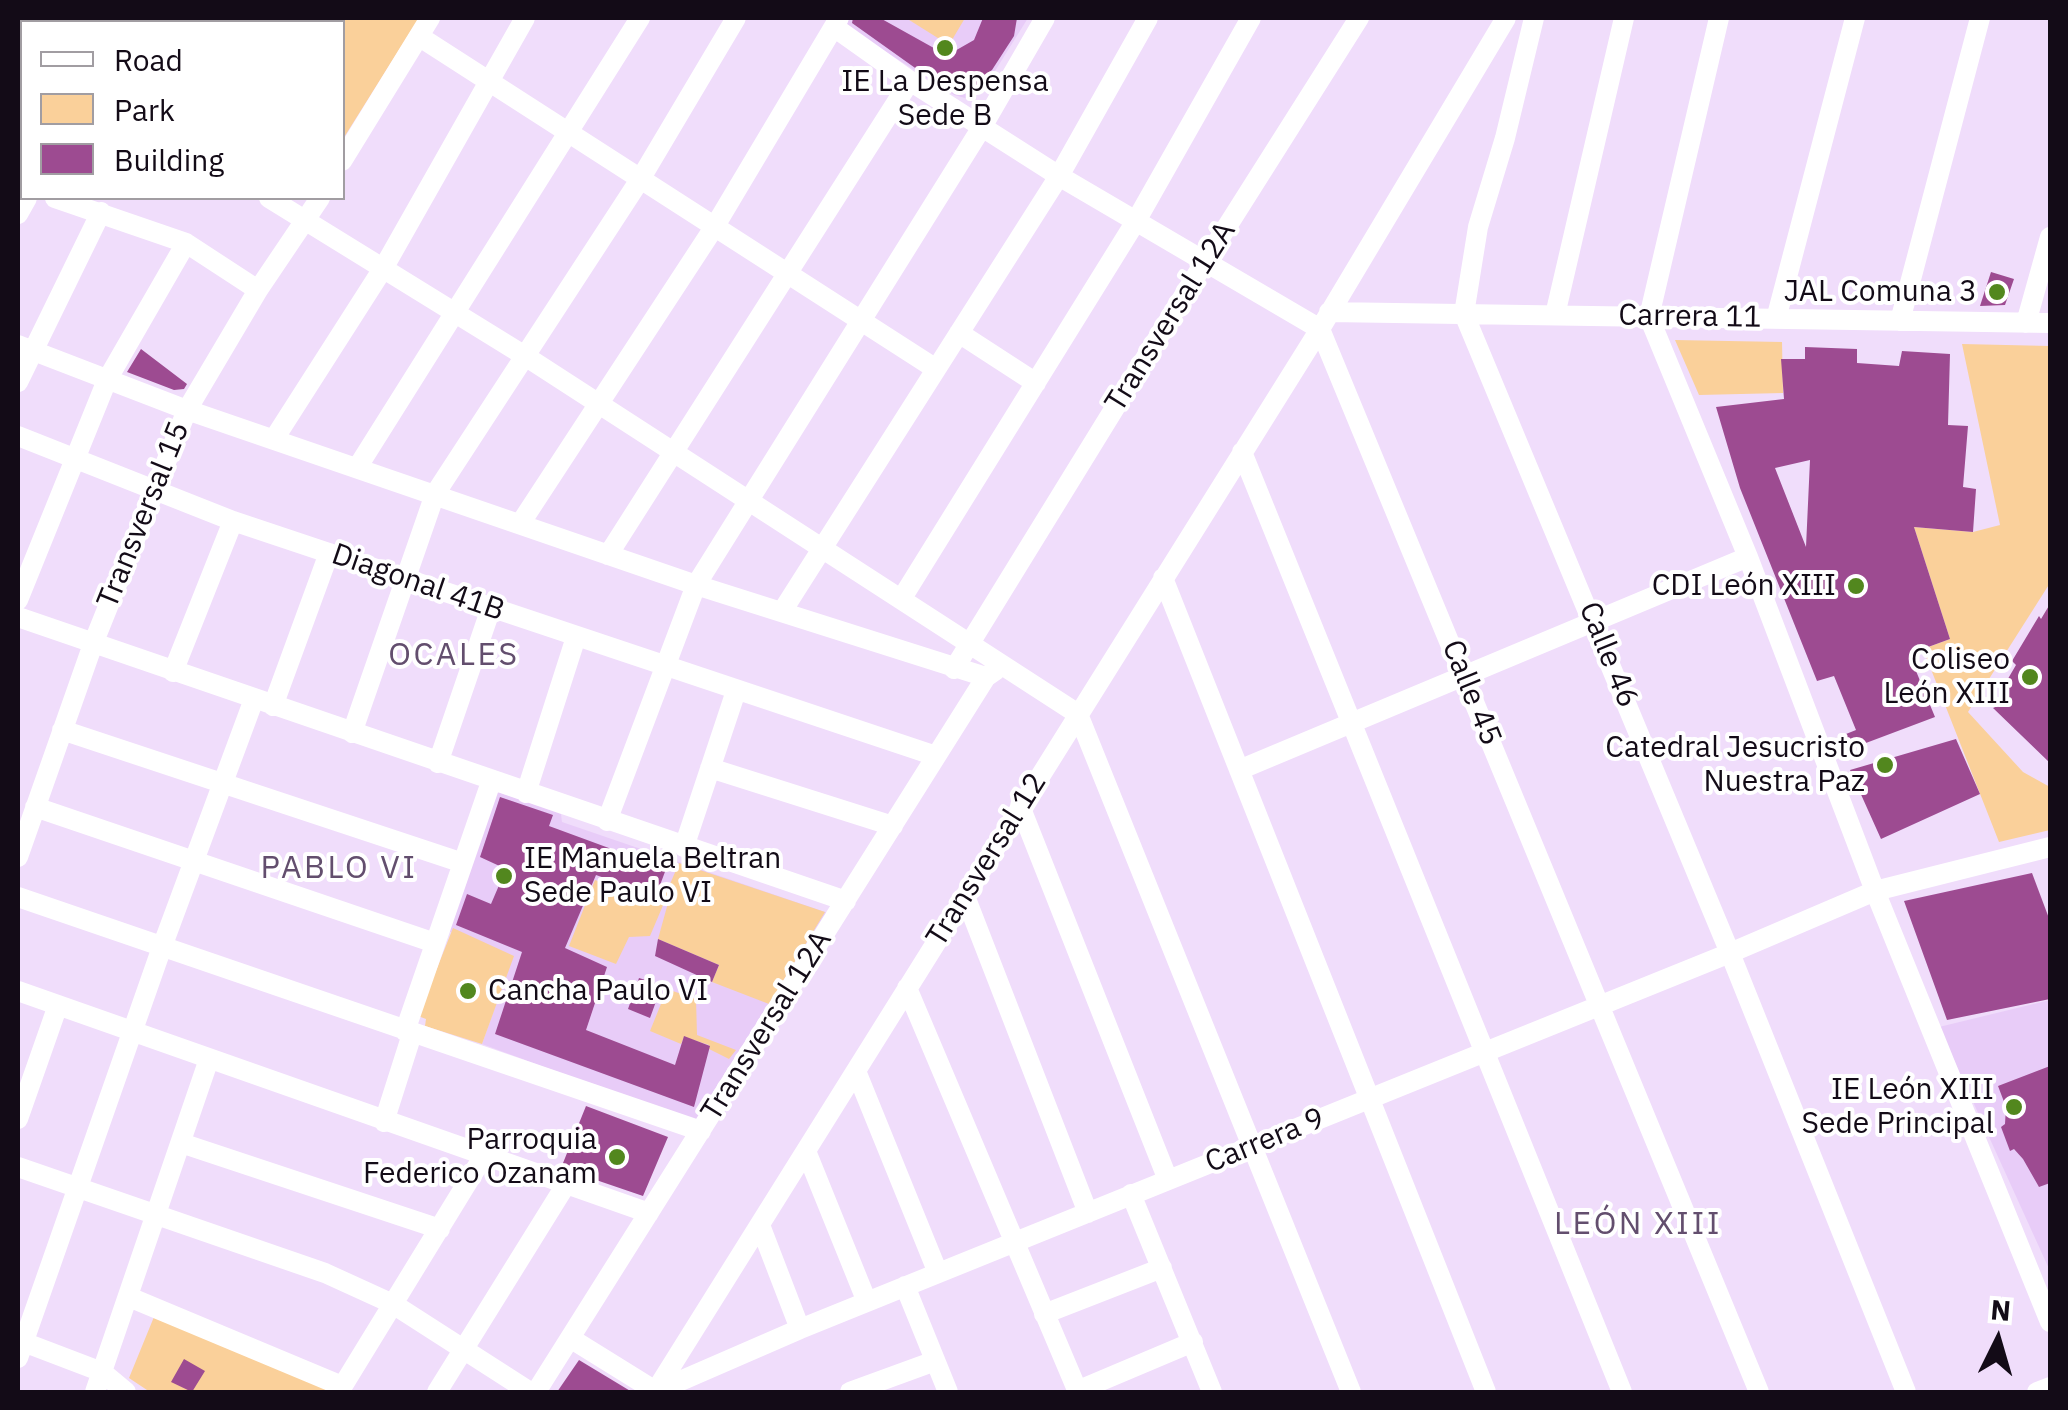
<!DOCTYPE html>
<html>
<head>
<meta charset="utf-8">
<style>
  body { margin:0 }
  #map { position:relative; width:2068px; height:1410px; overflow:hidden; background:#f0ddfb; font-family:"IBM Plex Sans",sans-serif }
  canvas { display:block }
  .frame { position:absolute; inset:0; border:20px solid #130b17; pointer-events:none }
  .legend { position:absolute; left:20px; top:20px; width:325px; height:180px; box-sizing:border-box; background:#fff; border:2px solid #a19da2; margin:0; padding:12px 18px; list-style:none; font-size:30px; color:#130b17 }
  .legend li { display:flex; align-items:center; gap:20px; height:50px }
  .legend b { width:50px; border:2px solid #a19da2 }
  .north { position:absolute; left:1948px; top:1290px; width:100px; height:100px; -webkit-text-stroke:8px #fff; paint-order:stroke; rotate:5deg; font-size:28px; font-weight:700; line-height:40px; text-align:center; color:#130b17 }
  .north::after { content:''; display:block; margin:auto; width:35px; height:45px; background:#130b17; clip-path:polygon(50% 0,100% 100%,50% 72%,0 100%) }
</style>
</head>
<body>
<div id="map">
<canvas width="2068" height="1410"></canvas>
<div class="frame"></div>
<ul class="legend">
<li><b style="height:12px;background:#fff"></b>Road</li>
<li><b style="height:28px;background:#fad09a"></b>Park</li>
<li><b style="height:28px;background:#9d4b91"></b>Building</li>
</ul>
<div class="north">N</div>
</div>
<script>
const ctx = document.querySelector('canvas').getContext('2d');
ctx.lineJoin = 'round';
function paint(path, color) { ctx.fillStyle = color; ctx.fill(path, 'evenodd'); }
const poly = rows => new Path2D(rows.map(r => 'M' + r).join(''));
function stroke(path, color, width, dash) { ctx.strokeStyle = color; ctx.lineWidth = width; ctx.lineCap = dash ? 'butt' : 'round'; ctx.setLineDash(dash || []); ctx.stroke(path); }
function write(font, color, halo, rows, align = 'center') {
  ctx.font = font + ' "IBM Plex Sans",sans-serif'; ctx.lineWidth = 8; ctx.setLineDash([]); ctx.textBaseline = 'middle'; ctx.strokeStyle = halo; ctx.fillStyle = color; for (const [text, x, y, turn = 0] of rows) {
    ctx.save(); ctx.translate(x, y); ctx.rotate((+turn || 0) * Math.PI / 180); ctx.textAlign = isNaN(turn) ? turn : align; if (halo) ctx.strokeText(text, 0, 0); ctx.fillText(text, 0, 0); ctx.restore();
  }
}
const built = poly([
  [850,18,1028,18,995,71,982,81,977,93,965,98,954,95,845,26],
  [495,791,561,814,562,822,831,914,698,1124,482,1044,513,956,448,931],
  [2050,1000,2050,1271,1939,1027]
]);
const green = poly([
  [315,18,419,18,343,139,342,22,313,22],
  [906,18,965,18,949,45],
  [1675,340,1782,342,1783,393,1699,395],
  [1962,344,2050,346,2050,583,1968,712,2023,772,2050,787,2050,830,1999,842,1923,649,1950,639,1914,527,1973,532,2000,525],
  [679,863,825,912,769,1004,712,982,719,965,658,939,668,903,664,898],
  [595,880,664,903,650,936,629,937,616,964,569,946],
  [453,928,514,956,482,1044,425,1026,426,1019,418,1016],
  [667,989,696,999,697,1035,736,1050,729,1059,709,1049,709,1045,684,1037,681,1044,650,1031],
  [156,1312,334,1389,331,1392,150,1392,129,1378]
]);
const building = poly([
  [853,18,880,18,941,52,953,52,974,40,983,18,1017,18,1014,36,992,70,978,80,979,86,951,88,949,84,942,85,918,70,852,23],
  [1991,272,2014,279,2005,305,1980,306],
  [1805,347,1857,349,1857,363,1899,366,1902,351,1950,354,1948,425,1968,426,1963,487,1976,489,1973,532,1914,527,1950,639,1909,654,1935,717,1842,752,1836,738,1856,730,1834,676,1817,681,1740,488,1716,407,1784,399,1781,359,1805,359],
  [1810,460,1806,547,1775,468],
  [141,349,187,384,184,389,174,390,127,372],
  [2050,604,2050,763,1993,708,2007,702,2002,689,2016,665,2012,661,2039,616,2041,619],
  [1956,739,1980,794,1881,839,1850,770],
  [500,797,553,815,549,826,666,869,656,896,596,875,565,948,607,967,586,1030,675,1065,684,1036,710,1046,694,1107,495,1034,522,952,456,925,467,894,491,904,506,869,480,857],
  [2032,873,2050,921,2050,999,1947,1020,1904,901],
  [658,939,719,965,712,982,655,956],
  [639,978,662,985,650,1018,628,1009],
  [2050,1066,2050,1183,2039,1187,2023,1159,2014,1149,2010,1151,2001,1127,2005,1124,2006,1107,1998,1086],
  [586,1106,668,1137,643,1196,561,1168],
  [184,1359,205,1371,192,1392,171,1382],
  [579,1360,632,1392,557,1392]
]);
const minor = poly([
  [1534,18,1505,138,1478,227,1464,314,1730,953,1906,1392],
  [1719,18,1649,317,1748,557,1875,891,2050,1322],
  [37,22,38,18],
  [123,22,125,18],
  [209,22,211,18],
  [302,22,304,18],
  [834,27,910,81,1059,176,1320,329],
  [420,37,936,369],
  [18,78,22,64],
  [18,93,22,95],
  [342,161,430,18],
  [55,198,186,243,258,290],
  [269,198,525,356,1078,714],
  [18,214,27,198],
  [1329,312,2050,323],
  [1555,315,1624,18],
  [1776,319,1855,18],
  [1900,321,1980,18],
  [2026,323,2050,237],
  [1320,329,1759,1392],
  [959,333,1036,383],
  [18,345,187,410,696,585,986,677],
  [18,382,101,212],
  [18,436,233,521,936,756],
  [274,439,384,267,525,18],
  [1242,452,1622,1392],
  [357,468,640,18],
  [520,524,715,226,839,18],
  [608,555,910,81],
  [1163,578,1486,1392],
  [902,598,1136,221,1251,18],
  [18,600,107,380,186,243],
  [783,610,1059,176,1148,18],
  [18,617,846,901],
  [954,669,1204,263,1359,18],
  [173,672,233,521],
  [273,706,329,553],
  [1078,714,1351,1392],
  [62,730,463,863],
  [352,733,435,494,641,178,736,18],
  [438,763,491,608],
  [710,768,893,826],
  [1239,770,1748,557],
  [526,793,576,637],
  [1020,806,1168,1180],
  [35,807,435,943],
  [607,821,696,585,982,127,1045,18],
  [684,847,736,691],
  [18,857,93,644,187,410,258,290,320,198],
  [965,896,1088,1213],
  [18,897,701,1131],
  [907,988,1078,1392],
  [18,991,649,1213],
  [405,1031,491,782],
  [856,1071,938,1273],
  [18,1119,58,1005],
  [384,1122,412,1034],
  [181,1143,440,1229],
  [806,1151,867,1302],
  [18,1167,325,1273,393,1304,530,1392],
  [1131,1194,1212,1392],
  [760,1225,800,1329],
  [905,1286,948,1392],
  [129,1297,342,1386],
  [1044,1314,1162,1268],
  [570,1338,657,1392],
  [18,1340,102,1372,126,1392],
  [18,1358,162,947,254,699],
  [1077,1391,1193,1342],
  [95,1392,209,1059],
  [339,1392,483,1157],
  [437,1392,565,1186],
  [536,1392,986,677,996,670],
  [655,1392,1320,329,1506,18],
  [655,1392,800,1329,1730,953,1875,891,2050,847],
  [850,1392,935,1361],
  [2037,1392,2050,1387]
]);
const markers = [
  [945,48,10,"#52871e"],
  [1997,292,10,"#52871e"],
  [1856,586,10,"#52871e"],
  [2030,677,10,"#52871e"],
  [1885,765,10,"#52871e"],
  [504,876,10,"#52871e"],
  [468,991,10,"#52871e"],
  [2014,1107,10,"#52871e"],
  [617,1157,10,"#52871e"]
];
const poiNames = [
  ["IE La Despensa",945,82,"center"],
  ["Sede B",945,116,"center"],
  ["JAL Comuna 3",1977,292],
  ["CDI León XIII",1836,586],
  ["Coliseo",2010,660],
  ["León XIII",2010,694],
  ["Catedral Jesucristo",1865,748],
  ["Nuestra Paz",1865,782],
  ["IE Manuela Beltran",524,859,"left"],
  ["Sede Paulo VI",524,893,"left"],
  ["Cancha Paulo VI",488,991,"left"],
  ["IE León XIII",1994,1090],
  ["Sede Principal",1994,1124],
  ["Parroquia",597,1140],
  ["Federico Ozanam",597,1174]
];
const streetNames = [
  ["Transversal 12A",1171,317,-58],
  ["Carrera 11",1690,317,1],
  ["Transversal 15",144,515,-68],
  ["Diagonal 41B",418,583,19],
  ["Calle 46",1608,655,68],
  ["Calle 45",1471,693,68],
  ["Transversal 12",987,860,-58],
  ["Transversal 12A",767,1026,-58],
  ["Carrera 9",1265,1141,-22]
];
const neighbourhoodNames = [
  ["OCALES",454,656],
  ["PABLO VI",339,869],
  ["LEÓN XIII",1638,1225]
];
paint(built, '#e8ccf8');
paint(green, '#fad09a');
paint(building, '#9d4b91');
stroke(minor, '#fff', 20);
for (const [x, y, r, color] of markers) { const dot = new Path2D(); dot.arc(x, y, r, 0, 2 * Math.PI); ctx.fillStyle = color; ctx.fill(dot); stroke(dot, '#fff', 4); }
write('30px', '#130b17', '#fff', poiNames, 'right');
write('30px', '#130b17', '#fff', streetNames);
ctx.letterSpacing = '2.5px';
write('32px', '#634e6e', '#fff', neighbourhoodNames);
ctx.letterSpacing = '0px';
</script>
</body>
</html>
